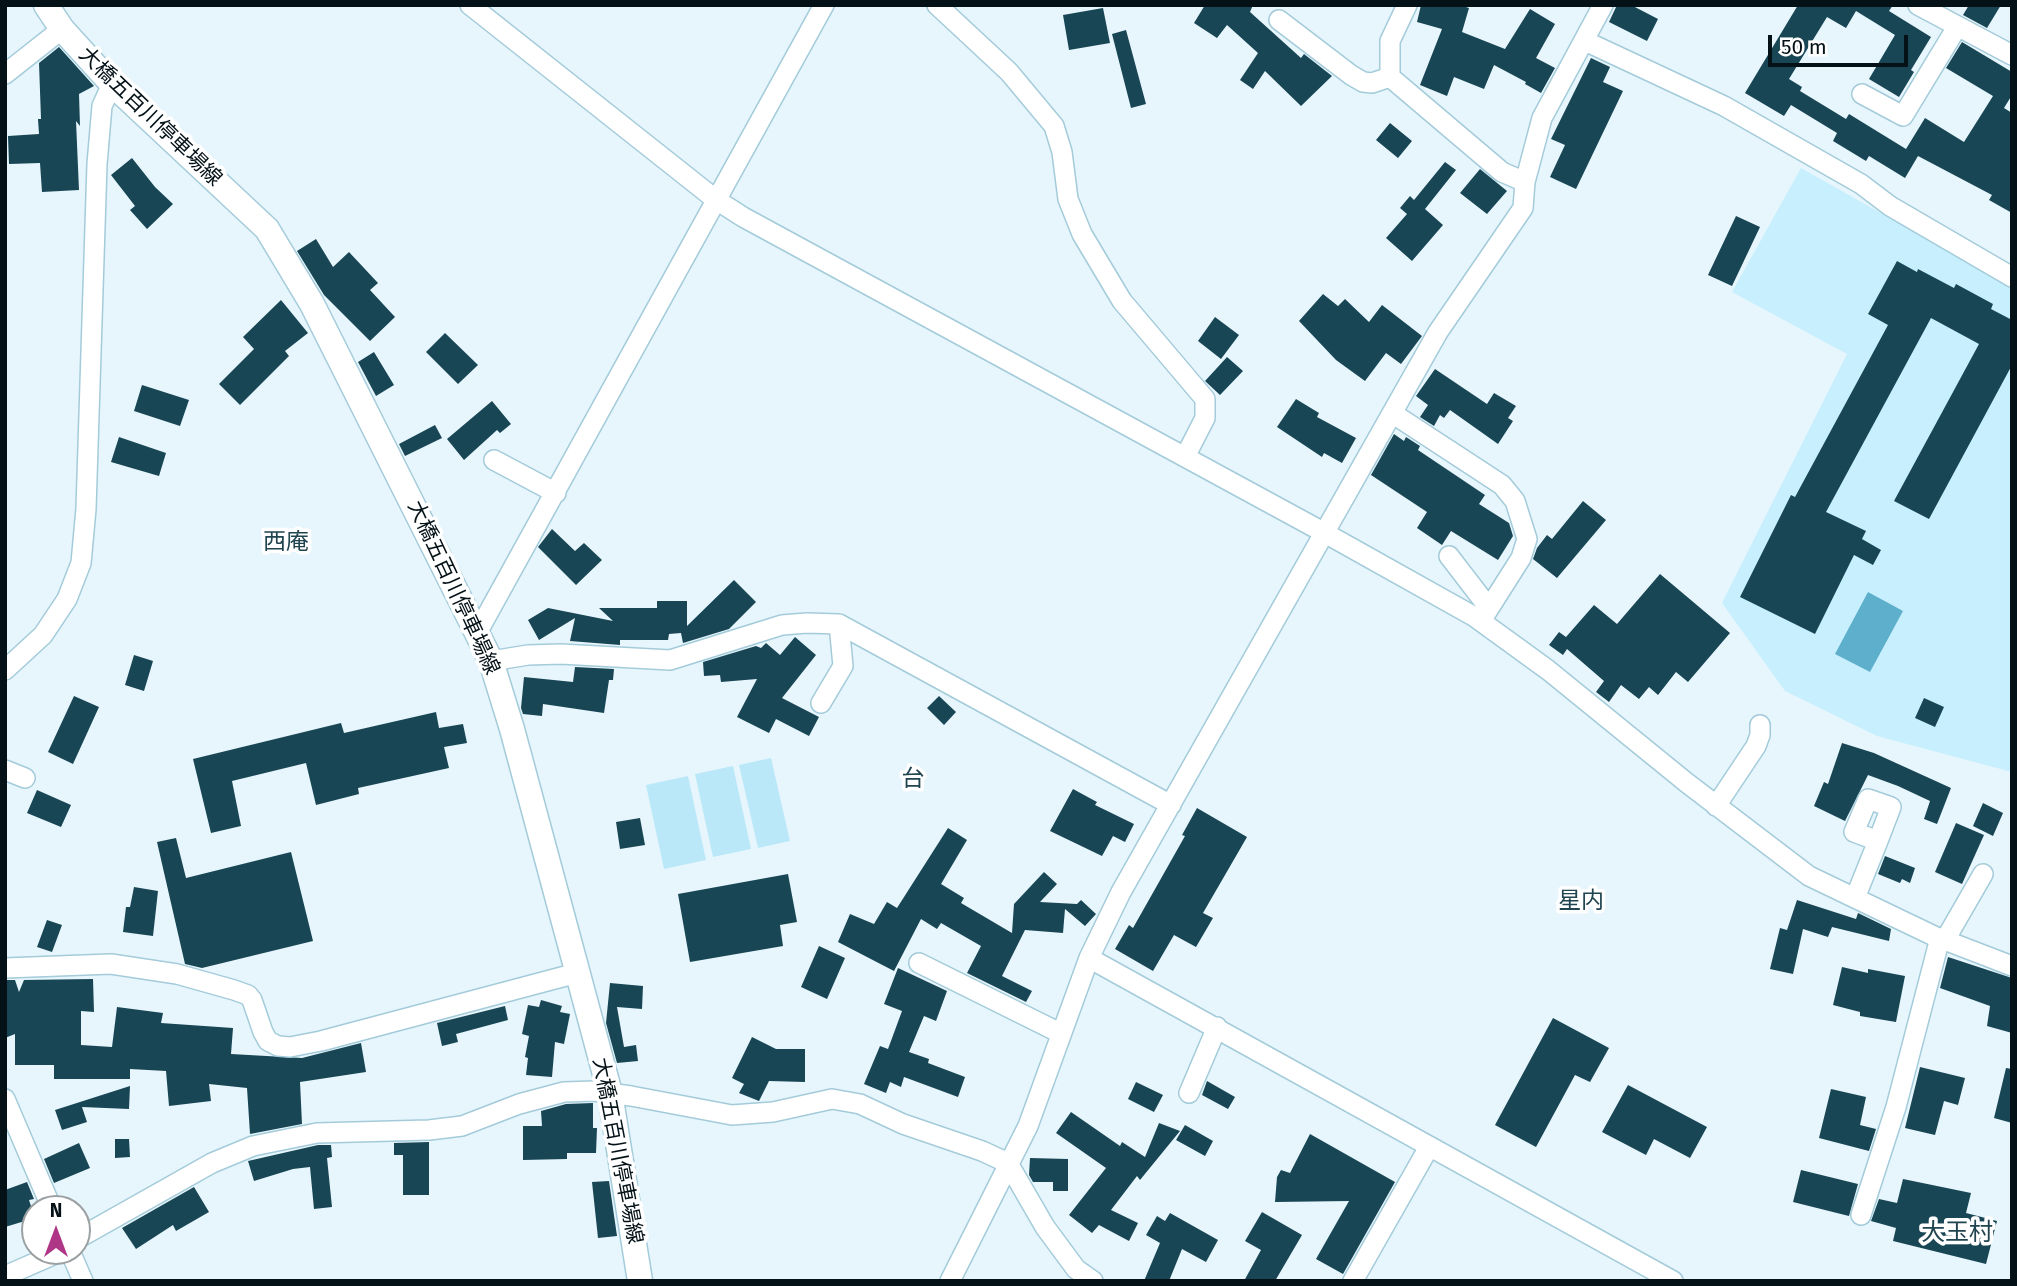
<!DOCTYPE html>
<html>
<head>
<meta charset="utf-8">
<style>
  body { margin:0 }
  #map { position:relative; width:2017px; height:1286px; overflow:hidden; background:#e6f6fc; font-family:"Fira Sans",sans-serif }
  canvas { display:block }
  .frame { position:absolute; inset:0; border:7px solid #041117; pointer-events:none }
  .north { position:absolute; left:21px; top:1195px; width:70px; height:70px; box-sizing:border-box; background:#fff; border:2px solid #9ba0a2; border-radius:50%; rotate:0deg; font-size:19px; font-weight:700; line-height:28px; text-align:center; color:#041117 }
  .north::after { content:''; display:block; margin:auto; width:24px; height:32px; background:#af3587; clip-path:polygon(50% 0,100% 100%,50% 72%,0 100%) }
  .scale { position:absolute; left:1768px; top:35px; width:140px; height:32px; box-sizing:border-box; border:4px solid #041117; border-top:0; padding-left:9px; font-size:21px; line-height:24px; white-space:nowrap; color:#041117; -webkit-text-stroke:5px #fff; paint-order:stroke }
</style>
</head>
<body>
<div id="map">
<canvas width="2017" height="1286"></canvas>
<div class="frame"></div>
<div class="north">N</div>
<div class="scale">50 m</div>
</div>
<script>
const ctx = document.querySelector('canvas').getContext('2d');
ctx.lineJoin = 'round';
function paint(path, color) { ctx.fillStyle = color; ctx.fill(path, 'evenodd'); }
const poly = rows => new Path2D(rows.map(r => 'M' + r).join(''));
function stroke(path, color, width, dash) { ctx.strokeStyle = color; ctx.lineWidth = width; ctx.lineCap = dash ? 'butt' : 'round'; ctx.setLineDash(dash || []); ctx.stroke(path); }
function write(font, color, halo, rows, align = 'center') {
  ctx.font = font + ' "Fira Sans","Noto Sans JP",sans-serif'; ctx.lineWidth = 7; ctx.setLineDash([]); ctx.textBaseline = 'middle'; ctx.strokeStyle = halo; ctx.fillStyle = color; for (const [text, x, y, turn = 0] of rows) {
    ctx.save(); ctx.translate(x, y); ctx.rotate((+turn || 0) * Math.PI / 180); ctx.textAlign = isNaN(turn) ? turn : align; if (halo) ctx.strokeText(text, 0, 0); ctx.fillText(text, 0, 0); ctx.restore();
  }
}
const built = poly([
  [1801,168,2012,287,2012,772,1877,736,1785,691,1722,603,1847,354,1732,292]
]);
const green = poly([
  [771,758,790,841,758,848,739,765],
  [733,766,751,849,713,857,695,774],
  [688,776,706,860,664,869,646,785]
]);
const water = poly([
  [1868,592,1903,611,1870,672,1835,654]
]);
const building = poly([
  [1205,5,1253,5,1250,12,1301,58,1304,54,1332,76,1301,106,1265,71,1253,89,1240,80,1258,53,1227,25,1217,38,1194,23],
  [1421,5,1460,5,1469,8,1462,32,1505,49,1530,9,1555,24,1536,58,1555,68,1541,93,1525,84,1526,82,1494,65,1484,89,1454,77,1447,96,1420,85,1442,29,1417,22],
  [1617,5,1631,5,1658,19,1647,41,1609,22],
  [1798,5,1893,5,1889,11,1931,37,1911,70,1914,72,1899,97,1869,79,1895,35,1856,11,1846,28,1827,17,1789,79,1802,87,1800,91,1846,119,1849,114,1906,149,1925,118,1964,142,1993,96,1946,68,1962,42,2012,72,2012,95,2004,108,2012,113,2012,213,1989,200,1992,195,1918,156,1905,178,1869,156,1866,161,1833,141,1837,133,1791,105,1784,116,1745,93],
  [1969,5,2001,5,1987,28,1963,15],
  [1103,8,1110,43,1069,50,1063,15],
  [1126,30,1146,104,1131,108,1112,34],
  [59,47,94,86,79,94,80,126,76,121,79,190,42,192,40,163,9,164,8,136,39,134,38,119,41,119,39,63],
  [1591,58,1610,67,1603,82,1623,91,1576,189,1550,177,1565,145,1551,139],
  [1390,123,1412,141,1398,158,1376,140],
  [132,158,155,187,173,204,147,229,130,210,135,206,111,175],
  [1445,162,1456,170,1425,209,1443,225,1412,261,1386,238,1407,214,1400,208,1410,196,1414,200],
  [1480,169,1507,191,1487,214,1460,193],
  [1736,216,1760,227,1732,286,1708,275],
  [316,239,333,267,349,252,378,283,370,290,395,317,370,341,324,295,297,251],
  [1897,261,1917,272,1918,269,1954,288,1956,284,1993,304,1991,309,2012,320,2012,365,1929,519,1894,501,1979,344,1931,318,1826,512,1866,531,1862,539,1881,550,1873,565,1854,555,1815,634,1740,597,1791,495,1795,497,1888,325,1868,314],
  [1323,294,1338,306,1345,299,1369,322,1382,305,1422,336,1401,364,1386,353,1365,381,1336,360,1299,321],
  [281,300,308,333,285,351,289,356,240,405,219,384,254,349,243,337],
  [1215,317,1239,335,1221,359,1198,341],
  [445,333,478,365,458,384,426,352],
  [374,352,394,385,376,396,358,362],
  [1227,357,1243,371,1220,395,1205,381],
  [1435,369,1487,404,1494,393,1516,406,1508,418,1513,421,1498,444,1450,410,1444,418,1440,415,1434,426,1420,417,1428,405,1416,396],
  [142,385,189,400,180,426,134,411],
  [1296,399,1319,413,1317,417,1356,438,1342,463,1324,453,1322,457,1277,427],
  [492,401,511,424,500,433,497,430,464,460,447,439],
  [435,425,442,438,405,456,399,444],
  [1394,434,1404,441,1406,437,1420,446,1418,450,1485,495,1479,504,1509,523,1513,536,1498,560,1451,531,1442,545,1417,528,1427,512,1371,475],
  [119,437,166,453,159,476,111,462],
  [1583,501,1606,520,1557,578,1533,559,1537,548,1547,535,1552,539],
  [552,529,575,551,584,543,602,560,576,585,538,547],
  [1660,574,1730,633,1688,682,1676,672,1658,695,1649,687,1639,699,1621,685,1609,702,1596,692,1604,681,1567,649,1563,655,1549,645,1559,632,1566,637,1594,605,1617,624],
  [734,580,756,602,729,629,683,643,681,633,669,634,668,640,620,640,620,645,570,641,575,618,539,640,528,620,548,608,613,621,599,608,657,608,657,601,687,601,687,626],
  [795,637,816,655,782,698,819,717,809,736,776,719,769,733,737,717,757,679,721,682,720,675,704,676,703,662,756,646,761,648,766,643,780,655],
  [134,655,153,661,144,691,125,685],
  [575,667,614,669,613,680,609,680,604,713,543,704,542,716,523,714,521,708,524,677,573,682],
  [74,696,99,707,73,764,48,752],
  [939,696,956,712,944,725,927,708],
  [1924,698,1944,707,1935,727,1915,718],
  [436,712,439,728,463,724,467,743,444,747,449,768,358,788,359,794,316,805,306,763,232,781,241,826,211,833,193,759,341,723,344,733],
  [1842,743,1874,753,1951,788,1937,824,1924,819,1930,801,1898,786,1868,775,1845,821,1814,806,1824,782,1828,784],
  [1073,789,1097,802,1095,805,1134,824,1125,842,1113,836,1102,856,1050,831],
  [37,790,71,805,61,827,27,813],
  [1983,803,2003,813,1993,836,1973,826],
  [1197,808,1247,837,1203,913,1213,918,1196,947,1174,935,1153,971,1115,949,1129,925,1133,928,1185,836,1182,835],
  [640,818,645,845,620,849,616,822],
  [1956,823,1984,835,1962,884,1935,872],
  [948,828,967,840,941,884,964,898,961,903,1012,933,1014,904,1044,872,1057,884,1040,902,1077,904,1081,900,1096,914,1085,926,1065,909,1063,933,1025,930,1002,976,1032,991,1026,1002,967,973,981,946,941,923,937,929,921,919,894,971,838,942,850,914,874,924,887,902,897,908],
  [176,838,186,878,291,852,313,941,202,968,185,964,157,842],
  [1885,856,1915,868,1910,883,1902,879,1900,883,1878,874],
  [788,874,797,922,780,925,783,946,690,962,678,894],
  [134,887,158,891,153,936,123,932,126,907,130,907],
  [1797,900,1856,919,1858,913,1891,929,1889,941,1832,927,1828,937,1803,929,1793,974,1770,969,1780,928,1787,930],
  [47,920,62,925,52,952,37,947],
  [819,946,845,958,827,999,801,987],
  [1948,957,2012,978,2012,1033,1987,1026,1990,1006,1940,988],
  [1842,967,1868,973,1868,969,1905,976,1896,1022,1860,1016,1860,1012,1833,1005],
  [898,968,947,991,936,1021,924,1016,909,1052,929,1059,928,1063,965,1077,958,1097,904,1077,901,1087,890,1082,886,1093,864,1084,880,1046,888,1049,902,1011,884,1004],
  [93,979,94,1012,81,1011,81,1045,112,1047,117,1007,163,1013,161,1023,233,1028,231,1054,302,1058,361,1043,366,1072,300,1082,302,1124,250,1134,247,1088,209,1084,211,1101,169,1106,166,1071,130,1069,130,1079,54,1079,54,1065,15,1065,15,1034,5,1038,5,980,15,980,19,992,24,980],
  [610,983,643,986,642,1009,617,1007,624,1047,636,1045,638,1061,617,1063,606,1023],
  [541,1000,562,1006,560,1012,570,1014,564,1044,555,1042,552,1077,526,1075,528,1058,525,1057,529,1036,522,1034,528,1005,539,1007],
  [505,1006,508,1020,456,1034,458,1042,442,1046,437,1023],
  [1553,1018,1609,1048,1590,1082,1575,1075,1536,1147,1495,1125],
  [752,1037,776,1049,805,1049,805,1082,769,1081,759,1101,739,1093,744,1084,732,1078],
  [1920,1067,1965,1078,1958,1105,1944,1101,1935,1135,1905,1128],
  [2006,1068,2012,1069,2012,1123,1994,1118],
  [1207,1081,1235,1097,1228,1109,1202,1095],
  [1136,1082,1163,1095,1154,1112,1128,1099],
  [1628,1085,1707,1127,1690,1158,1654,1139,1646,1155,1602,1132],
  [130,1086,129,1109,82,1107,87,1122,62,1130,55,1110],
  [1831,1089,1866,1097,1860,1125,1876,1129,1869,1151,1819,1138],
  [593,1103,593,1128,597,1128,596,1153,567,1153,567,1159,523,1160,523,1126,542,1126,541,1111,566,1104],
  [1071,1112,1120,1146,1122,1142,1145,1157,1159,1123,1180,1131,1140,1180,1137,1176,1111,1210,1138,1223,1129,1241,1099,1225,1092,1233,1069,1215,1106,1168,1056,1133],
  [1185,1125,1213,1141,1205,1156,1176,1140],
  [1310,1134,1395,1182,1343,1274,1316,1259,1349,1201,1275,1202,1277,1177,1281,1170,1290,1173],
  [115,1139,129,1139,130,1157,115,1158],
  [429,1142,429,1195,403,1195,403,1155,394,1155,394,1143],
  [79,1143,90,1168,54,1183,44,1159],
  [318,1145,331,1145,332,1157,327,1158,332,1207,314,1209,310,1167,293,1169,254,1181,248,1161],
  [1030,1158,1068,1159,1068,1191,1053,1191,1053,1182,1033,1182,1029,1175],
  [1801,1170,1858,1184,1849,1216,1793,1202],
  [1903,1179,1971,1193,1966,1213,1997,1221,1986,1264,1893,1241,1896,1228,1871,1221,1879,1199,1897,1203],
  [609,1181,617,1236,598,1238,592,1182],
  [27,1182,34,1199,29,1200,35,1218,5,1227,5,1190],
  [194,1187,209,1212,176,1231,173,1225,136,1249,122,1228],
  [1262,1212,1302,1235,1275,1281,1244,1281,1261,1250,1245,1241],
  [1170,1213,1218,1240,1206,1262,1182,1249,1169,1281,1144,1281,1160,1243,1146,1235,1157,1216,1165,1221]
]);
const minor = poly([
  [470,5,715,199,743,217,1323,532,1475,617,1548,670,1687,783,1809,876,1934,936,2012,966],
  [937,5,1009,72,1054,126,1062,152,1068,199,1082,234,1122,301,1205,399,1205,418,1185,457],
  [1407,5,1390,41,1390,77,1502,172,1525,182],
  [1918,5,2012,55],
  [1279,20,1351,75,1363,82,1372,83,1390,77],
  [1585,41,1724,106,1861,184,1890,206,2012,277],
  [5,74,62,29],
  [1862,94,1903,116,1957,27],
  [1392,413,1502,485,1515,501,1527,539,1521,558,1481,621],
  [494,460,556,493],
  [1449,556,1489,608],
  [476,635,824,5],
  [491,661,528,655,561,654,670,660,782,625,807,623,839,624,1171,805],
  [5,670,43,635,67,599,81,563,86,509,97,164,102,106,112,84],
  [821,703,843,666,839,624],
  [5,770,25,778],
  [1716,806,1756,746,1760,735,1760,725],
  [1855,898,1878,841,1891,807,1868,799,1854,832,1878,841],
  [1945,940,1983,874],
  [1089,958,1673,1281],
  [919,963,1060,1033],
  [5,968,111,964,177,974,234,990,248,995,252,1000,263,1032,268,1041,278,1046,290,1047,321,1041,577,973],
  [1189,1093,1217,1027],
  [5,1099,52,1209],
  [1861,1215,1896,1107,1940,938],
  [77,1239,212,1163,253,1146,317,1133,429,1130,462,1126,519,1104,564,1092,594,1091,631,1096,732,1115,773,1112,832,1099,860,1104,903,1124,982,1151,1008,1163,1045,1227,1076,1269,1093,1281],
  [70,1251,83,1281],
  [5,1276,62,1251],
  [950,1281,1028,1126,1089,958,1121,892,1438,332,1523,208,1525,182,1542,118,1603,5],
  [1353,1281,1429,1147]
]);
const major = poly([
  [46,5,62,29,112,84,267,229,312,304,491,661,512,729,610,1093,640,1281]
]);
const streetNames = [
  ["大橋五百川停車場線",150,117,44],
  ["大橋五百川停車場線",453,588,65],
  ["大橋五百川停車場線",617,1151,79]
];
const neighbourhoodNames = [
  ["西庵",286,543],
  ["台",913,780],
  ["星内",1581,902]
];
const quarterNames = [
  ["大玉村",1957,1233]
];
paint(built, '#c8effe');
paint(green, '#bbe8f9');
paint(water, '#5dafcc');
paint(building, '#194655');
stroke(minor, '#a4cbda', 22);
stroke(major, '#a4cbda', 27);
stroke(minor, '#fff', 19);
stroke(major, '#fff', 24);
write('21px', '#041117', '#fff', streetNames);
write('23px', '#204450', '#fff', neighbourhoodNames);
write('24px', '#204450', '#fff', quarterNames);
</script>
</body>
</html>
